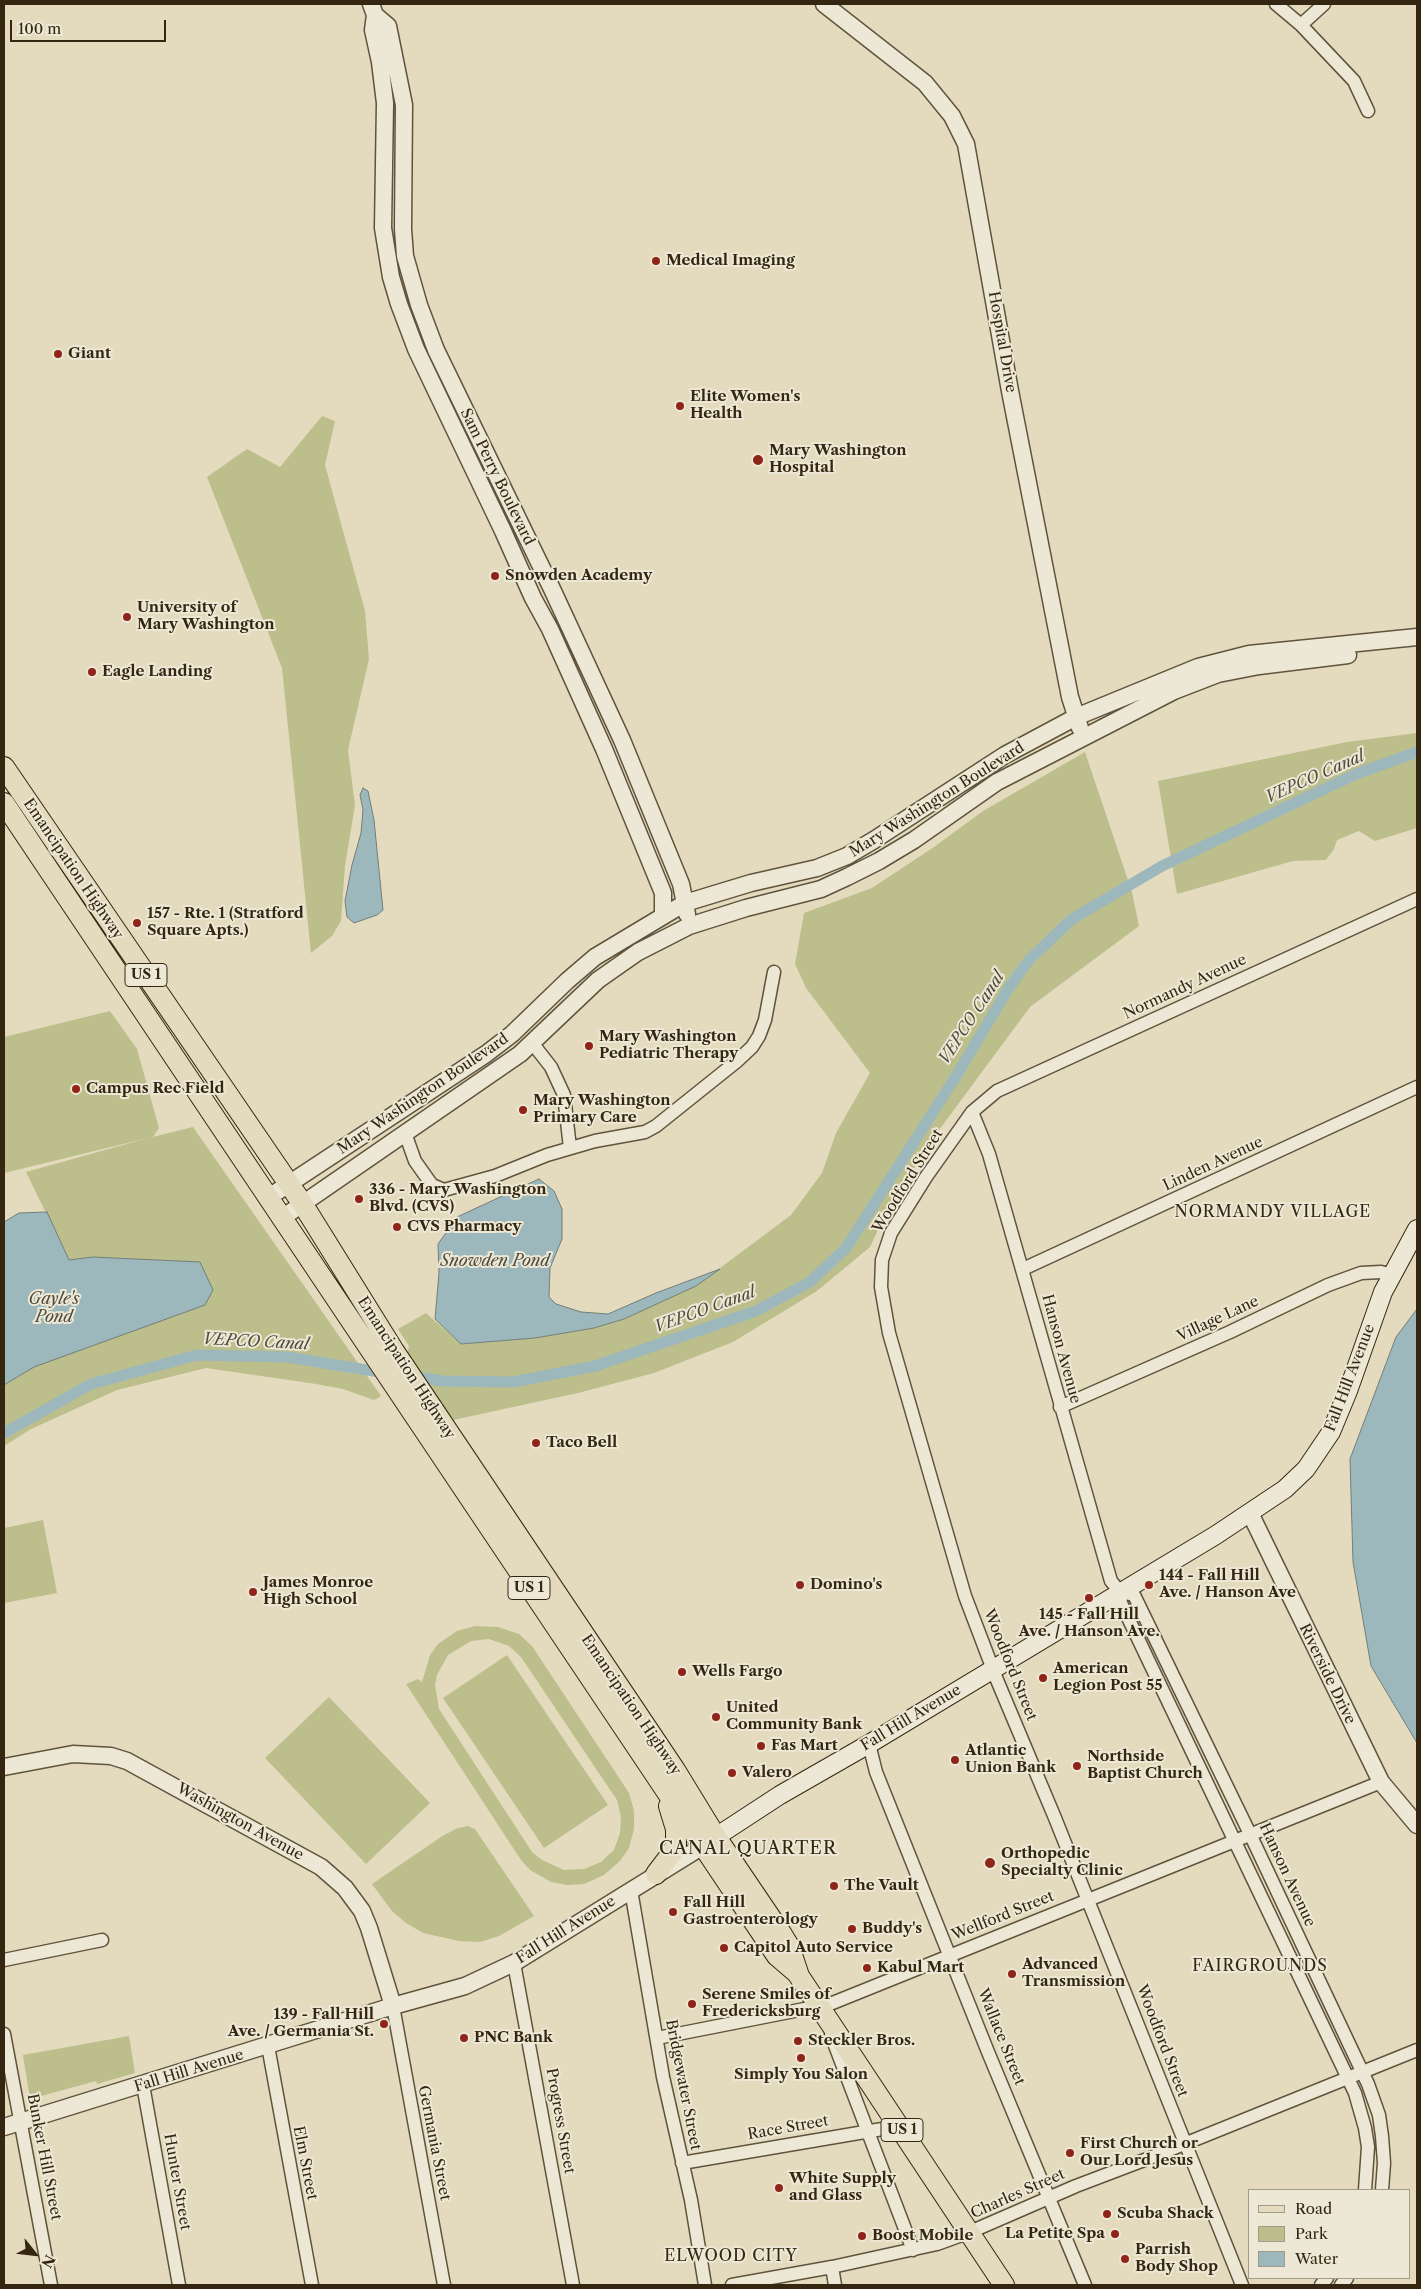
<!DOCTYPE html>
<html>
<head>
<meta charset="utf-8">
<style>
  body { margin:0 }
  #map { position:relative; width:1421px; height:2289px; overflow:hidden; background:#e4dbbe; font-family:"Libre Caslon Text",serif }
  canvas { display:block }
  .frame { position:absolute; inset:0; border:5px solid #342611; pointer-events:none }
  .legend { position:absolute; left:1248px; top:2189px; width:162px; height:90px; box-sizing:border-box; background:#ede8d5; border:1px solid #a39a87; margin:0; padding:6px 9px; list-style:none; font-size:15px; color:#342611 }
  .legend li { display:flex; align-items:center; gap:10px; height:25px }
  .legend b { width:25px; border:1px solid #a39a87 }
  .north { position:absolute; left:10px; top:2229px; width:50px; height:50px; -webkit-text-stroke:4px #ede8d5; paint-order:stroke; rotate:119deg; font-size:14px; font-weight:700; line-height:20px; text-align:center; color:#342611 }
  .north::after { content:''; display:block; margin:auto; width:18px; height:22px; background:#342611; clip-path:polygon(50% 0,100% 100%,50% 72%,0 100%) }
  .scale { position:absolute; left:10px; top:20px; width:156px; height:22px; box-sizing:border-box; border:2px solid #342611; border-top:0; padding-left:6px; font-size:15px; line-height:18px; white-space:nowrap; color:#342611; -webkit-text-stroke:4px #ede8d5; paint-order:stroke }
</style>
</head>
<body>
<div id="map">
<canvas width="1421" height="2289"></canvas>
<div class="frame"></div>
<ul class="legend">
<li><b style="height:6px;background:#e4dbbe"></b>Road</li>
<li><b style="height:14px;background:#bcbe8c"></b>Park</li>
<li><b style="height:14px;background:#9cb8bd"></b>Water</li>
</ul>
<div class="north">N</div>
<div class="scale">100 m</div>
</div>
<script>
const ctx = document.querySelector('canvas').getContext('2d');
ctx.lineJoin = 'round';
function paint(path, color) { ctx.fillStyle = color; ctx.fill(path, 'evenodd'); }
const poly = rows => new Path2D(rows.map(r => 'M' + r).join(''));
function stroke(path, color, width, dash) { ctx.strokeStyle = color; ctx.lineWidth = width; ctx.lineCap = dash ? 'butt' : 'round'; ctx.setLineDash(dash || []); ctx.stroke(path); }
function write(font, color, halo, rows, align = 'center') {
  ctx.font = font + ' "Libre Caslon Text",serif'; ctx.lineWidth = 4; ctx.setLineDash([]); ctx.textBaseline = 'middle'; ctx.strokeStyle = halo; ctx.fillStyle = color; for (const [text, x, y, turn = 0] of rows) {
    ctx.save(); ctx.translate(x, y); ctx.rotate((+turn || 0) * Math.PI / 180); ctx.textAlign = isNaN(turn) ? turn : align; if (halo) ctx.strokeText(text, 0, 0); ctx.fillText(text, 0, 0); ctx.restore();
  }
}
const green = poly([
  [322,416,335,421,325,465,365,611,369,659,348,750,355,805,345,866,341,921,332,936,311,953,282,668,207,477,247,449,280,467],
  [1417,733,1417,828,1375,841,1359,831,1337,840,1334,849,1326,860,1293,861,1177,894,1158,781,1347,742],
  [1085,752,1132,892,1139,926,1030,1007,939,1130,888,1208,870,1247,817,1291,733,1342,654,1373,578,1393,453,1420,407,1355,409,1346,398,1329,426,1313,461,1344,535,1338,594,1328,624,1319,696,1286,791,1215,822,1173,836,1133,870,1073,806,988,795,964,804,913,872,888,934,847,983,811],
  [110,1011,137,1049,159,1128,153,1137,193,1127,381,1396,374,1400,343,1389,316,1384,206,1368,117,1390,31,1429,4,1446,4,1385,199,1262,93,1257,69,1260,26,1172,148,1138,4,1173,4,1037],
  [43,1520,57,1593,4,1603,4,1528],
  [475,1626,498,1627,519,1634,532,1646,629,1793,634,1811,634,1829,629,1848,620,1861,604,1875,584,1884,567,1885,551,1882,530,1870,521,1860,406,1684,418,1679,422,1682,430,1655,438,1644,457,1631],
  [489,1639,509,1646,521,1657,617,1800,621,1817,620,1833,614,1850,601,1862,584,1869,564,1870,542,1860,532,1852,439,1709,435,1685,437,1675,448,1655,471,1641],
  [507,1655,608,1805,544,1848,443,1698],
  [329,1697,430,1803,366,1864,265,1758],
  [468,1826,475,1829,534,1916,499,1936,480,1942,459,1941,423,1933,406,1923,392,1911,372,1884,444,1835,458,1828],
  [129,2036,135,2073,97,2084,96,2081,30,2099,23,2055]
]);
const water = poly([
  [363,788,368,791,374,820,383,910,377,915,354,923,347,917,345,901,352,865,361,833,363,810,360,795,363,788],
  [539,1179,554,1191,562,1209,562,1239,550,1268,549,1297,556,1304,581,1312,608,1314,656,1293,720,1269,696,1286,624,1319,594,1328,535,1338,461,1344,435,1319,439,1273,438,1244,457,1217,539,1179],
  [47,1212,69,1260,93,1257,200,1262,213,1290,205,1305,34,1367,4,1385,4,1222,19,1213,47,1212],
  [1417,1309,1417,1743,1371,1666,1353,1562,1350,1459,1396,1337,1417,1309]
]);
const canal = poly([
  [410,1376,443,1381,513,1382,595,1366,756,1311,810,1282,846,1248,958,1073,1008,989,1029,960,1072,919,1162,866,1356,774,1417,752],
  [4,1433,91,1384,197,1355,287,1357,386,1373]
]);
const minor = poly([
  [1276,4,1301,25,1354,81,1368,111],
  [1301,25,1324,4],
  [533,1044,551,1067,564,1095,570,1148],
  [972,1112,989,1154,1111,1581,1120,1592,1134,1595,1250,1834,1368,2084,1379,2115,1382,2136,1384,2163,1382,2190],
  [405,1133,415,1161,432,1185,444,1190,495,1176,547,1155,595,1141,645,1132,656,1126,736,1062,752,1047,759,1036,765,1020,774,972],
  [1023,1269,1417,1087],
  [1060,1407,1230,1332,1328,1285,1361,1273,1381,1272,1392,1275],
  [1120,1592,1121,1603,1355,2093,1365,2128,1368,2147,1365,2190],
  [869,1744,876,1772,988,2052,1085,2285],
  [631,1890,663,2077,691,2200,705,2285],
  [4,1960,102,1940],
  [514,1963,573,2285],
  [393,2006,444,2285],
  [4,2034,51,2285],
  [831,2035,913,2250],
  [657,2038,830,2004,1381,1782],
  [268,2046,312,2285],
  [143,2085,179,2285],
  [682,2163,900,2126],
  [832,2267,835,2285],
  [732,2285,832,2267,937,2244,970,2232,1076,2186,1147,2159,1417,2050],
  [1242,2285,1055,1818,997,1680,965,1596,889,1333,881,1287,882,1260,891,1233,926,1177,972,1112,997,1091,1417,899],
  [1321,2285,1327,2278],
  [1341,2285,1347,2278]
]);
const tertiary = poly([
  [371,4,375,15,388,26,404,105,403,229,405,256,419,305,436,350,552,589,622,740,681,884,687,914],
  [824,4,925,83,952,116,966,144,1010,391,1070,697,1080,728],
  [375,15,373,30,380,62,385,103,383,228,391,277,399,304,416,349,503,531,533,598,550,629,604,749,663,893,663,916],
  [269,1197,486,1054,512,1034,567,981,595,957,685,903,751,883,817,868,847,856,874,840,1005,755,1076,717,1198,667,1249,654,1417,637],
  [282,1218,520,1054,598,980,638,952,689,926,746,908,821,889,847,877,879,861,914,840,997,782,1174,691,1218,674,1259,666,1348,655],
  [1250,1513,1381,1782,1417,1825],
  [4,1767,73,1754,111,1756,127,1761,321,1867,345,1888,362,1911,369,1928,393,2006],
  [4,2127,393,2006,465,1986,514,1963,703,1846]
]);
const secondary = poly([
  [705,1844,780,1795,869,1744,1216,1535,1285,1489,1306,1469,1331,1432,1348,1391,1383,1292,1417,1229]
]);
const primary = poly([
  [4,767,302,1203,394,1351,675,1770,716,1837,781,1933,789,1946,799,1976,1004,2285],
  [4,803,703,1846,777,1956,798,1974],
  [656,1874,672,1853,676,1845,676,1829,669,1806]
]);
const markers = [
  [656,261,5,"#8f2418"],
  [58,354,5,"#8f2418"],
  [680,406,5,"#8f2418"],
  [758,460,6,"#8f2418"],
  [495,576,5,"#8f2418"],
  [127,617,5,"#8f2418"],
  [92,672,5,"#8f2418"],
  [137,923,5,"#8f2418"],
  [589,1046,5,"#8f2418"],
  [76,1089,5,"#8f2418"],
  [523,1110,5,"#8f2418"],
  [359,1199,5,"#8f2418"],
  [397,1227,5,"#8f2418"],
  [536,1443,5,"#8f2418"],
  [800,1585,5,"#8f2418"],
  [1149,1585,5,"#8f2418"],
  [253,1592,5,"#8f2418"],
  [1089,1598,5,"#8f2418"],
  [682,1672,5,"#8f2418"],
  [1043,1678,5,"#8f2418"],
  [716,1717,5,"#8f2418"],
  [761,1746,5,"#8f2418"],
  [955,1760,5,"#8f2418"],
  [1077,1766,5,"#8f2418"],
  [732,1773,5,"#8f2418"],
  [990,1863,6,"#8f2418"],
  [834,1886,5,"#8f2418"],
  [673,1912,5,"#8f2418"],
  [852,1929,5,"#8f2418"],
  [724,1948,5,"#8f2418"],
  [867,1968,5,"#8f2418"],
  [1012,1974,5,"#8f2418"],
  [692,2004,5,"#8f2418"],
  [384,2024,5,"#8f2418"],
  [464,2038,5,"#8f2418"],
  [798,2041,5,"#8f2418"],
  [801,2058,5,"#8f2418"],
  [1070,2153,5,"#8f2418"],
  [779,2188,5,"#8f2418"],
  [1107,2214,5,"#8f2418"],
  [1115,2234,5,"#8f2418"],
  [862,2236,5,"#8f2418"],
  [1125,2259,5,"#8f2418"]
];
const shields = [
  [146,975,42],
  [529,1588,42],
  [902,2130,42]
];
const shieldNames = [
  ["US 1",146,975],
  ["US 1",529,1588],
  ["US 1",902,2130]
];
const poiNames = [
  ["Medical Imaging",666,261],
  ["Giant",68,354],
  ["Elite Women's",690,397],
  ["Health",690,414],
  ["Mary Washington",769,451],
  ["Hospital",769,468],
  ["Snowden Academy",505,576],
  ["University of",137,608],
  ["Mary Washington",137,625],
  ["Eagle Landing",102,672],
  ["157 - Rte. 1 (Stratford",147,914],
  ["Square Apts.)",147,931],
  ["Mary Washington",599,1037],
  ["Pediatric Therapy",599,1054],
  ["Campus Rec Field",86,1089],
  ["Mary Washington",533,1101],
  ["Primary Care",533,1118],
  ["336 - Mary Washington",369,1190],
  ["Blvd. (CVS)",369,1207],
  ["CVS Pharmacy",407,1227],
  ["Taco Bell",546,1443],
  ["144 - Fall Hill",1159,1576],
  ["Ave. / Hanson Ave",1159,1593],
  ["James Monroe",263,1583],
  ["High School",263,1600],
  ["Domino's",810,1585],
  ["145 - Fall Hill",1089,1615,"center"],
  ["Ave. / Hanson Ave.",1089,1632,"center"],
  ["American",1053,1669],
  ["Legion Post 55",1053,1686],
  ["Wells Fargo",692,1672],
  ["United",726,1708],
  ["Community Bank",726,1725],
  ["Fas Mart",771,1746],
  ["Atlantic",965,1751],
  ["Union Bank",965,1768],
  ["Northside",1087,1757],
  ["Baptist Church",1087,1774],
  ["Valero",742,1773],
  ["Orthopedic",1001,1854],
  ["Specialty Clinic",1001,1871],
  ["The Vault",844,1886],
  ["Fall Hill",683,1903],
  ["Gastroenterology",683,1920],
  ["Buddy's",862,1929],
  ["Capitol Auto Service",734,1948],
  ["Advanced",1022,1965],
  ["Transmission",1022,1982],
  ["Kabul Mart",877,1968],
  ["Serene Smiles of",702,1995],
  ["Fredericksburg",702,2012],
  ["139 - Fall Hill",374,2015,"right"],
  ["Ave. / Germania St.",374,2032,"right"],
  ["PNC Bank",474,2038],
  ["Steckler Bros.",808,2041],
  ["Simply You Salon",801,2075,"center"],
  ["First Church or",1080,2144],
  ["Our Lord Jesus",1080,2161],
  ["White Supply",789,2179],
  ["and Glass",789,2196],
  ["Scuba Shack",1117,2214],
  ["La Petite Spa",1105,2234,"right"],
  ["Boost Mobile",872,2236],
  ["Parrish",1135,2250],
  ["Body Shop",1135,2267]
];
const streetNames = [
  ["Hospital Drive",1002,342,80],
  ["Sam Perry Boulevard",497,477,64],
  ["Mary Washington Boulevard",937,800,-32],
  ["Emancipation Highway",73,869,56],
  ["Normandy Avenue",1185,987,-25],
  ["Mary Washington Boulevard",423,1094,-34],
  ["Linden Avenue",1213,1164,-25],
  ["Woodford Street",908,1181,-58],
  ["Village Lane",1218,1319,-25],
  ["Hanson Avenue",1061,1349,75],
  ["Emancipation Highway",406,1368,57],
  ["Fall Hill Avenue",1350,1378,-69],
  ["Woodford Street",1010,1665,68],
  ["Riverside Drive",1327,1674,64],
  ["Emancipation Highway",631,1705,56],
  ["Fall Hill Avenue",911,1718,-31],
  ["Washington Avenue",240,1822,29],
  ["Hanson Avenue",1287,1875,65],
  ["Wellford Street",1003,1916,-22],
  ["Fall Hill Avenue",566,1930,-32],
  ["Wallace Street",1001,2037,68],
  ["Woodford Street",1162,2041,69],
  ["Fall Hill Avenue",189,2071,-17],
  ["Bridgewater Street",683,2085,79],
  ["Progress Street",560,2121,80],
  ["Race Street",788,2128,-10],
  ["Germania Street",434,2143,79],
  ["Bunker Hill Street",44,2157,79],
  ["Elm Street",305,2163,79],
  ["Hunter Street",177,2182,80],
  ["Charles Street",1018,2194,-24]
];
const waterNames = [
  ["VEPCO Canal",1315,777,-24],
  ["VEPCO Canal",972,1018,-57],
  ["Snowden Pond",495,1261],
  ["Gayle's",54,1299],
  ["Pond",54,1317],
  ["VEPCO Canal",705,1310,-20],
  ["VEPCO Canal",256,1342,3]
];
const neighbourhoodNames = [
  ["NORMANDY VILLAGE",1273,1212],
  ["FAIRGROUNDS",1260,1966],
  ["ELWOOD CITY",731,2256]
];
const quarterNames = [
  ["CANAL QUARTER",748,1849]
];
paint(green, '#bcbe8c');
paint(water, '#9cb8bd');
stroke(water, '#727e78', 1);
stroke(canal, '#9cb8bd', 11);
stroke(minor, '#60533c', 15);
stroke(tertiary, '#60533c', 19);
stroke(secondary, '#342611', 20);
stroke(primary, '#342611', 22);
stroke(minor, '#ede8d5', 12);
stroke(tertiary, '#ede8d5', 16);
stroke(secondary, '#ede8d5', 18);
stroke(primary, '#e4dbbe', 20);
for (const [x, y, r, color] of markers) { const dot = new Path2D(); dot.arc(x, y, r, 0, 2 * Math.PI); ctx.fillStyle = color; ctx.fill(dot); stroke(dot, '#ede8d5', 2); }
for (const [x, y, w] of shields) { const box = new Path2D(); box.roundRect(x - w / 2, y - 11.5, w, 23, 4); ctx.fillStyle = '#ede8d5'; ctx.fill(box); stroke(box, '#342611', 1); }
write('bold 14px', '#342611', null, shieldNames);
write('bold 15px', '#342611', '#ede8d5', poiNames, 'left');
write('15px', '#342611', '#ede8d5', streetNames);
write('italic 16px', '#4e4a3c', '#ede8d5', waterNames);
ctx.letterSpacing = '1px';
write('16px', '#342611', '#ede8d5', neighbourhoodNames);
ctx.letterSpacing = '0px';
ctx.letterSpacing = '1px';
write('18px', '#342611', '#ede8d5', quarterNames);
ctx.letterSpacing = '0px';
</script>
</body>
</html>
